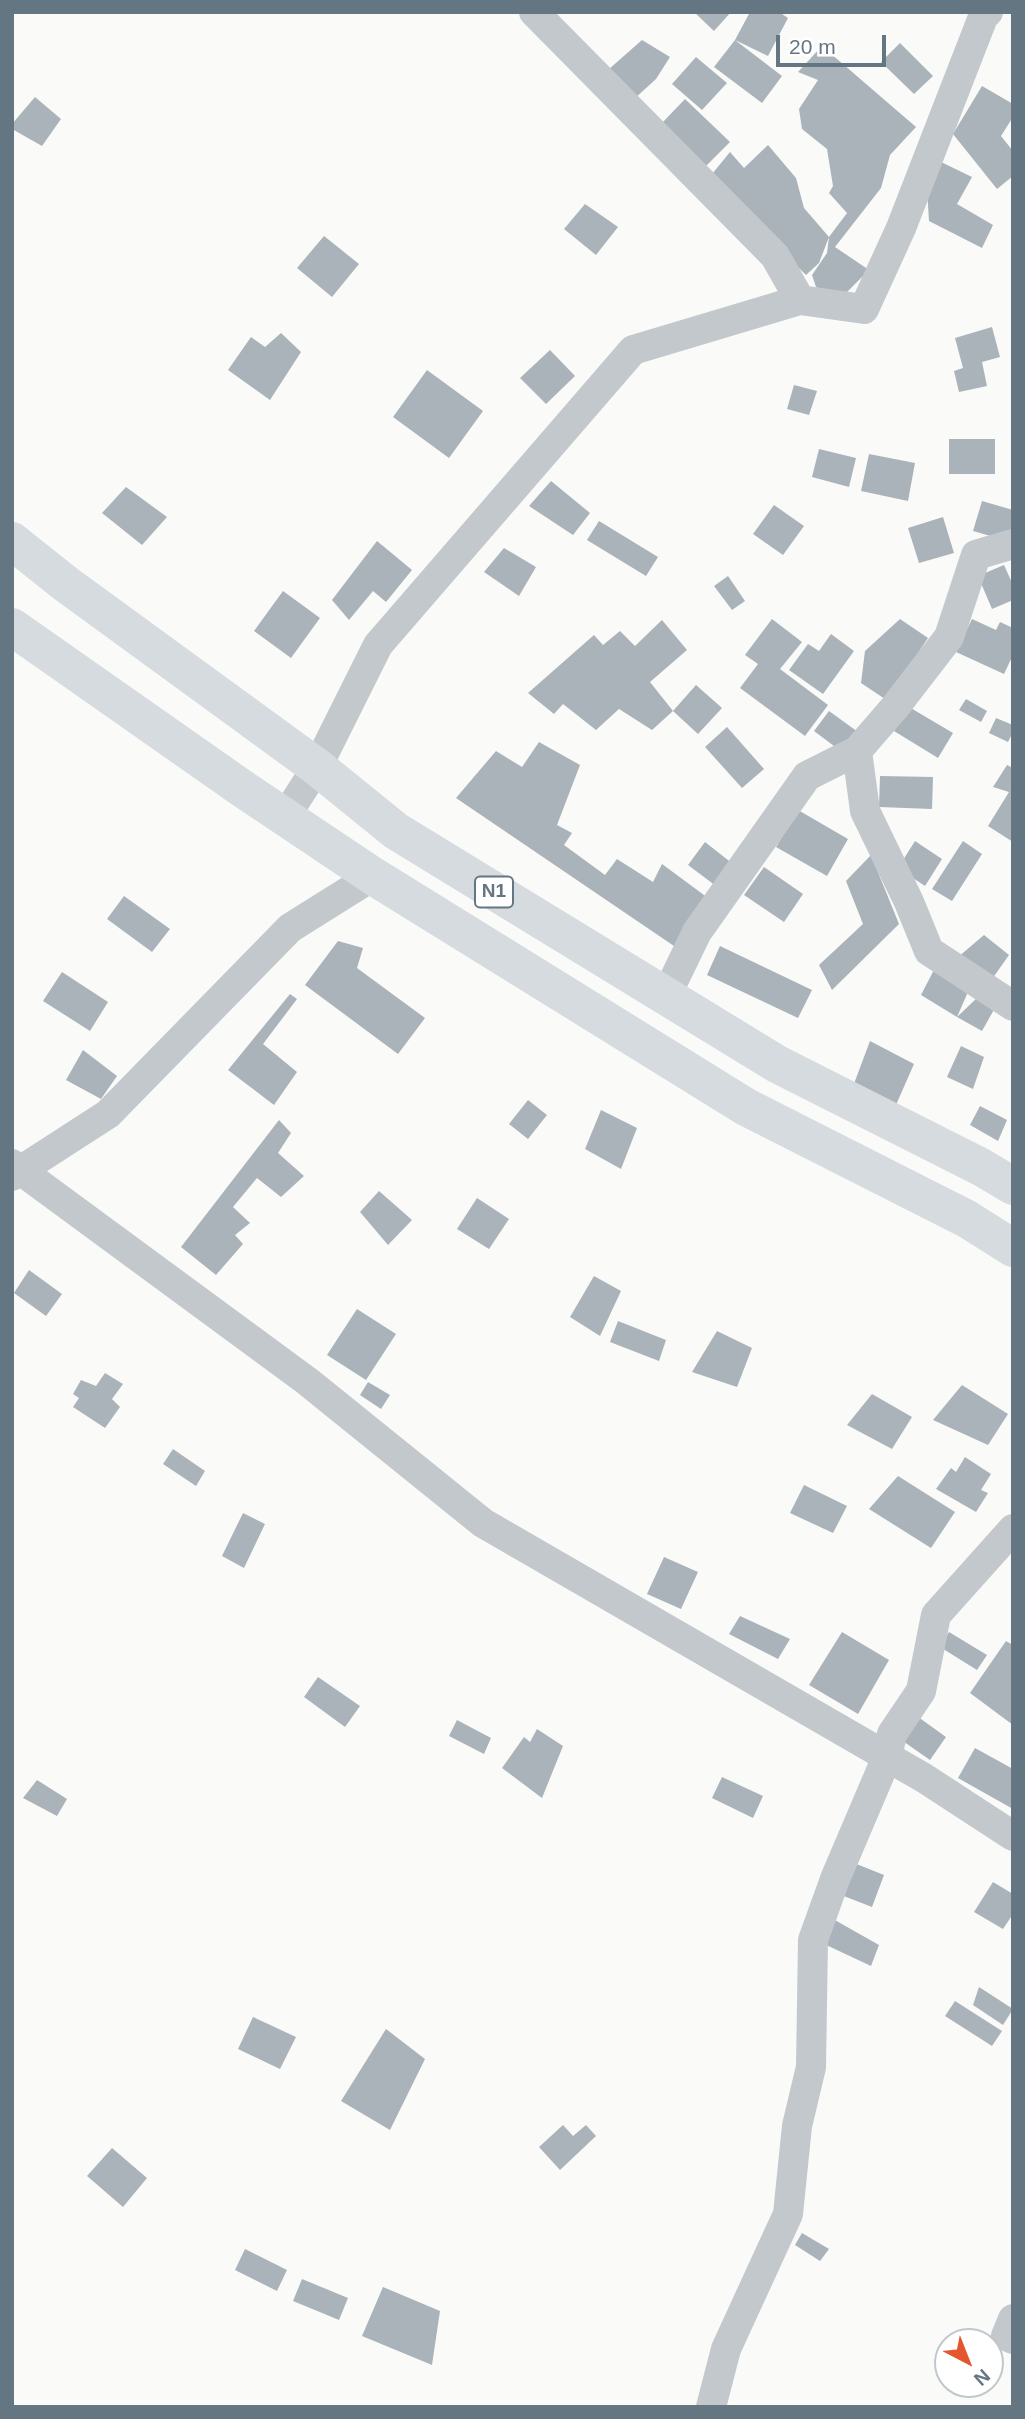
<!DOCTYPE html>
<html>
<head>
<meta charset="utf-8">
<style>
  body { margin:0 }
  #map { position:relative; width:1025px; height:2419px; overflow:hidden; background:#fafaf8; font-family:Helvetica,sans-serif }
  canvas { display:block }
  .frame { position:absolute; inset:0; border:14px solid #657683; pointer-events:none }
  .north { position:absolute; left:934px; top:2328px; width:70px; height:70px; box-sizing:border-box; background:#fff; border:2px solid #c1c8cd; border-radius:50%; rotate:138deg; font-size:19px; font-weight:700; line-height:28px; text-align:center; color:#657683 }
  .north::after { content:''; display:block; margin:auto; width:24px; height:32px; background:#e4572e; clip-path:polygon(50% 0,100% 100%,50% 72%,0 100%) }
  .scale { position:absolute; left:776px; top:35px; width:110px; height:32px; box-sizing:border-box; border:4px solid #657683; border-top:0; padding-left:9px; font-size:21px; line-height:24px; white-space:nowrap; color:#657683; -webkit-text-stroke:5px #fff; paint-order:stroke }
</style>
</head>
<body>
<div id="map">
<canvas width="1025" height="2419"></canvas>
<div class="frame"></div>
<div class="north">N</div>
<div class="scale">20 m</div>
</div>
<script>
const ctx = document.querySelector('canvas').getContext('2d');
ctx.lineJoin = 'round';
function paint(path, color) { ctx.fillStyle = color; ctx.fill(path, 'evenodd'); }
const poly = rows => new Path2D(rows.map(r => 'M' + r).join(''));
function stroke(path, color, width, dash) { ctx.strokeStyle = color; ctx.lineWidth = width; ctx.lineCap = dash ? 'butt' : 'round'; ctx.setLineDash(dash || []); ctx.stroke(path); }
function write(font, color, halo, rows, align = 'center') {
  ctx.font = font + ' Helvetica,sans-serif'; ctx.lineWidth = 7; ctx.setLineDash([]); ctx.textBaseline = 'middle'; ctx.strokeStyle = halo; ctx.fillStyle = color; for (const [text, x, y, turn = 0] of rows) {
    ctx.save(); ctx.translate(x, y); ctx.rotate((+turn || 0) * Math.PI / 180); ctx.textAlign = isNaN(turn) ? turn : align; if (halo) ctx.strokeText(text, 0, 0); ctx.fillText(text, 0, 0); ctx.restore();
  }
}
const building = poly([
  [694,12,731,12,714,31],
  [750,12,779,12,788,18,768,56,735,40],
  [642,40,670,57,656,79,634,99,608,70],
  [735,40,782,76,762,103,714,67],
  [900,43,933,76,914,94,881,62],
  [822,46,916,127,890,155,881,188,835,247,869,270,844,295,827,293,816,287,812,275,827,253,829,237,847,213,829,193,833,186,827,149,802,129,799,109,818,80,798,72],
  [696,57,727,83,702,110,672,84],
  [982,86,1013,104,1013,117,1001,136,1013,151,1013,176,997,189,953,134],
  [35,97,61,119,42,146,12,129,12,124],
  [685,99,730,142,706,166,662,123],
  [768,145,796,178,804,208,829,237,819,263,806,275,708,179,730,152,744,168],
  [941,162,972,177,957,204,993,225,982,248,929,221,927,189],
  [585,204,618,227,596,255,564,229],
  [324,236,359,264,332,297,297,268],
  [992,327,1000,357,982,362,987,386,959,392,954,371,963,368,955,338],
  [281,333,301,352,270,400,228,370,251,337,265,347],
  [550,350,575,376,546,404,520,378],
  [427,370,483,411,449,458,393,417],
  [794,385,817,391,809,415,787,409],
  [949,439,995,439,995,474,949,474],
  [819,449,856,458,849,487,812,477],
  [869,454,915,463,908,501,861,491],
  [551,481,590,513,573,535,529,506],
  [126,487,167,517,142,545,102,513],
  [982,501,1013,510,1013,525,1008,541,973,531],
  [774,505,804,526,783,555,753,534],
  [943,517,954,553,919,563,908,528],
  [599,521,658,557,646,576,587,540],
  [377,541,412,570,386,602,373,591,349,620,332,600],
  [504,548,536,567,519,596,484,572],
  [1004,565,1013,585,1013,600,992,609,978,576],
  [728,576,745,601,732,610,714,586],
  [283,591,320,618,291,658,254,631],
  [772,619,802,642,780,669,828,705,805,736,740,688,758,664,745,655],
  [900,619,928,638,916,656,894,705,861,683,865,651],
  [972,619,996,630,1000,622,1013,628,1013,655,1004,674,956,652],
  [662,620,687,650,650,682,673,711,652,730,619,709,596,730,563,704,554,714,528,693,594,635,603,645,620,631,635,646],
  [831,634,854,651,823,694,789,670,808,644,819,651],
  [696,685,722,708,698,734,673,711],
  [966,699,987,711,981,722,959,710],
  [909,707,953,733,938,758,894,731],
  [829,711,858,732,842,752,814,731],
  [996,718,1013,725,1013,732,1008,742,989,733],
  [727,727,764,769,742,788,705,747],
  [539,742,580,765,557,825,572,833,564,845,605,875,617,859,653,882,662,864,708,898,674,946,456,798,496,751,522,767],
  [1007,765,1013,768,1013,842,988,826,1009,792,993,787],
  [880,776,933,777,932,809,879,807],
  [798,810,848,839,827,876,776,847],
  [915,841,942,859,925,886,898,868],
  [963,841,982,854,952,901,932,889],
  [705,842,733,864,716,886,688,865],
  [871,855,899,924,832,990,819,965,863,924,846,881],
  [764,867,803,894,784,922,744,895],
  [124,896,170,929,152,952,107,919],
  [984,935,1009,955,990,982,957,958],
  [338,941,363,948,357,968,425,1018,398,1054,305,985],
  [720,946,812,990,798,1018,707,975],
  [937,964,971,985,957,1017,921,995],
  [62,972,108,1002,90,1031,43,1001],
  [290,994,297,999,263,1044,297,1072,274,1105,228,1070],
  [979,996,996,1006,982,1031,957,1017],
  [870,1041,914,1064,892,1114,852,1089],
  [961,1046,984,1057,973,1089,947,1077],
  [83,1050,117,1076,101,1099,66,1080],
  [528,1100,547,1115,528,1139,509,1124],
  [980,1106,1007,1120,998,1141,970,1125],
  [601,1110,637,1128,621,1169,585,1149],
  [279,1120,291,1133,278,1153,304,1176,281,1197,257,1178,233,1207,250,1223,235,1235,243,1244,216,1275,181,1247],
  [379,1191,412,1220,388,1245,360,1212],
  [477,1198,509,1219,489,1249,457,1229],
  [29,1270,62,1294,46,1316,14,1293],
  [594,1276,621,1291,600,1336,570,1317],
  [357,1309,396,1334,366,1380,327,1355],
  [618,1321,666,1340,659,1361,610,1342],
  [717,1331,752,1348,737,1387,692,1372],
  [105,1373,123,1384,112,1399,120,1407,105,1428,73,1407,79,1398,73,1394,81,1380,96,1386],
  [368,1382,390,1395,381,1409,360,1395],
  [962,1385,1008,1414,988,1445,933,1420],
  [872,1394,912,1417,892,1449,847,1425],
  [173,1449,205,1471,196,1486,163,1464],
  [965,1457,991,1474,981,1490,988,1493,976,1512,936,1489,951,1468,956,1472],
  [898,1476,955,1512,931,1548,869,1509],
  [804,1485,847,1506,833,1533,790,1513],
  [243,1513,265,1524,244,1568,222,1556],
  [664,1557,698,1572,681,1609,647,1594],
  [740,1616,790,1639,778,1659,729,1634],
  [842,1632,889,1660,858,1714,809,1685],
  [949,1632,987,1655,977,1670,940,1647],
  [1006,1641,1013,1645,1013,1725,970,1693],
  [318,1677,360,1706,345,1727,304,1697],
  [914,1714,946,1737,930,1760,897,1737],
  [457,1720,491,1738,484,1754,449,1736],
  [537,1729,563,1746,542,1798,502,1768,524,1737,530,1742],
  [975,1748,1013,1769,1013,1809,958,1778],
  [722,1777,763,1796,753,1818,712,1798],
  [37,1780,67,1799,57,1816,23,1798],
  [849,1861,884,1875,872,1907,836,1893],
  [993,1882,1013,1894,1013,1914,1003,1929,974,1912],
  [833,1919,879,1945,871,1966,822,1943],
  [979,1987,1013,2009,1003,2025,973,2005],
  [955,2001,1002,2031,992,2046,945,2016],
  [253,2017,296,2037,280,2069,238,2049],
  [386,2029,425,2059,390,2130,341,2101],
  [563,2125,573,2136,586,2125,596,2136,560,2170,539,2147],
  [112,2148,147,2178,123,2207,87,2176],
  [802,2233,829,2249,820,2261,795,2245],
  [245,2249,287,2270,277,2291,235,2270],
  [302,2279,348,2298,339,2320,293,2301],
  [383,2287,440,2311,432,2365,362,2336]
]);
const street = poly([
  [534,12,775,256,800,300],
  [857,751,865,811,909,902,929,951,1013,1006],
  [285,817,317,767,378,645,633,350,800,300,864,309,901,228,983,17,988,12],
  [665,998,697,932,807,776,857,751,895,707,949,637,976,555,1013,544],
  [12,1164,307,1381,483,1523,924,1778,1013,1836],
  [12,1176,108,1114,290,928,373,876],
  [1013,2319,1006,2336,1013,2339],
  [711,2407,726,2349,788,2214,797,2126,811,2067,813,1940,835,1879,887,1757,892,1734,921,1691,936,1615,1013,1529]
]);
const primary = poly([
  [12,541,66,584,317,767,396,831,777,1064,981,1167,1013,1186],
  [12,627,243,789,373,876,746,1107,967,1219,1013,1248]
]);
const shields = [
  [494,892,38]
];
const shieldNames = [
  ["N1",494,892]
];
paint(building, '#aab3b9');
stroke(street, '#c3c8cc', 30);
stroke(primary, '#d6dbdf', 38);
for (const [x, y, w] of shields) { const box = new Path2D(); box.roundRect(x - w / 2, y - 15.5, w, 31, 5); ctx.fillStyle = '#fff'; ctx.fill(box); stroke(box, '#657683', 2); }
write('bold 19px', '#657683', null, shieldNames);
</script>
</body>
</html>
